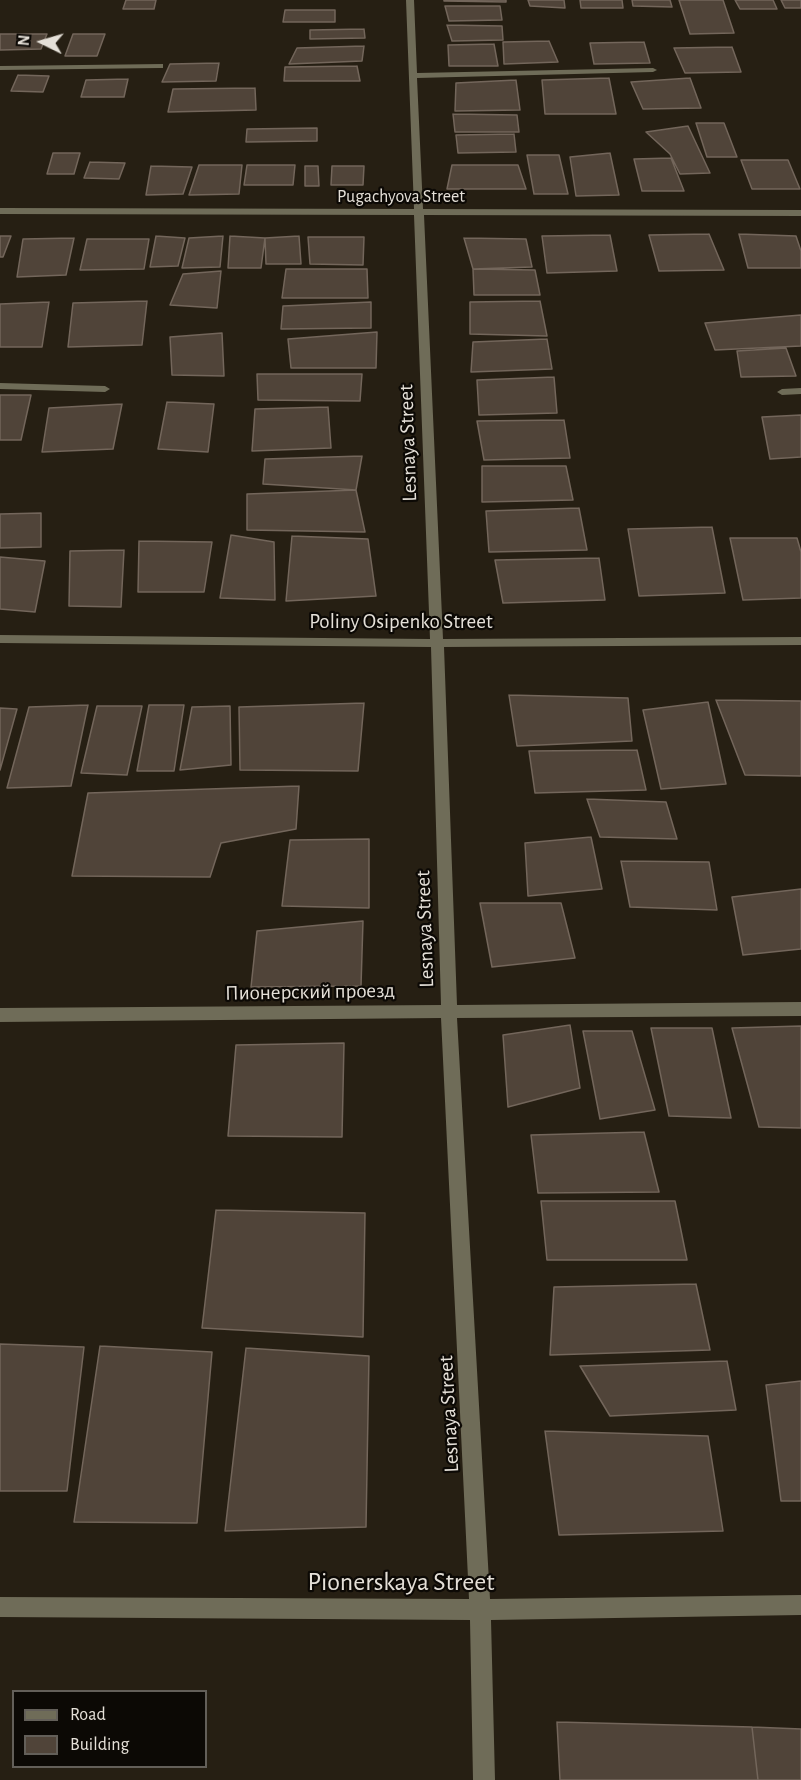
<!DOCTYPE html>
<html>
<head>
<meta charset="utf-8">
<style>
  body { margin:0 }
  #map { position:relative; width:801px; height:1780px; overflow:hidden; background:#261f13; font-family:"Alegreya Sans",sans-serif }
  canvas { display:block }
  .legend { position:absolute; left:12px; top:1690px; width:195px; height:78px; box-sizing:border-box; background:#0c0905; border:2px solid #635f59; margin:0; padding:8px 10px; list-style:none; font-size:18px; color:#e5e0d8 }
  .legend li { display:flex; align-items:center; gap:12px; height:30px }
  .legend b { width:30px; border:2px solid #635f59 }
  .north { position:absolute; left:12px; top:12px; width:60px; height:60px; -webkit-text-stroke:4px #0c0905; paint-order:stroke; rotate:275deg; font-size:16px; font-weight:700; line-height:24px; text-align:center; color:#e5e0d8 }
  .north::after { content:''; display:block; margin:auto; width:21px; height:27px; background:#e5e0d8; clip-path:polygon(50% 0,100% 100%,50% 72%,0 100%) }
</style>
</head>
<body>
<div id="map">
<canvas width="801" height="1780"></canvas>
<ul class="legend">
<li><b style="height:8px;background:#6f6c58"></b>Road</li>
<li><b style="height:16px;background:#504439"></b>Building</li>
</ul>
<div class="north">N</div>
</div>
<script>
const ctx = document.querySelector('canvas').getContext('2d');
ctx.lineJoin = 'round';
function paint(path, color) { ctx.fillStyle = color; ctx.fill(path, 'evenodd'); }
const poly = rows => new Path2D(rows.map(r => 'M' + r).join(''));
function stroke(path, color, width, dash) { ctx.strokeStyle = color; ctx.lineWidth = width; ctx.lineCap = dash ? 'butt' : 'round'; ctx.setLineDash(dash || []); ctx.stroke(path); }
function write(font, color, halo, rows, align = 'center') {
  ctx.font = font + ' "Alegreya Sans",sans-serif'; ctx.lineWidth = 4.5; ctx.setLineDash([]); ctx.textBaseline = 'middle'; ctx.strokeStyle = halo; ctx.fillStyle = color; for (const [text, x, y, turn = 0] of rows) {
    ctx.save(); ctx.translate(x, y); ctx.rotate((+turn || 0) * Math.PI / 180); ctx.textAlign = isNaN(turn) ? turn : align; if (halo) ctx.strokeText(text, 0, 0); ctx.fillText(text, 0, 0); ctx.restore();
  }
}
const building = poly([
  [126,0,156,0,154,9,123,9,126,0],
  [444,0,506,0,506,2,444,1,444,0],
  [528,0,564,0,565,8,530,6,528,0],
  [580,0,622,0,623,8,581,8,580,0],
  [632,0,670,0,672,7,633,6,632,0],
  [679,0,723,0,734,33,690,34,679,0],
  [735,0,773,0,777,9,740,9,735,0],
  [781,0,801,0,801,8,785,8,781,0],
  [445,6,500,6,502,20,449,21,445,6],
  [285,10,335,10,335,22,283,22,285,10],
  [447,25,502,26,503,40,452,41,447,25],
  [364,29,365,38,310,39,310,30,364,29],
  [0,34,47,34,41,49,0,50,0,34],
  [73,34,105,34,97,56,65,56,73,34],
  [549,41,558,62,504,64,503,42,549,41],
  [644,42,650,63,594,64,590,43,644,42],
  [494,44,498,66,449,66,448,45,494,44],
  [364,46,362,61,289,64,297,48,364,46],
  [732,47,741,72,685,73,674,48,732,47],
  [219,63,216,81,162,82,170,64,219,63],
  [357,66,360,81,284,81,285,67,357,66],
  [18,75,49,76,43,92,11,91,18,75],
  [609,78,616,114,545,114,542,80,609,78],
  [690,78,701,108,643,109,631,82,690,78],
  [128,79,124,97,81,97,86,80,128,79],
  [516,80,520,110,455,111,456,83,516,80],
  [255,88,256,110,168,112,173,89,255,88],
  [453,114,517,115,519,132,455,132,453,114],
  [696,123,724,123,737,157,707,157,696,123],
  [688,126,710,173,680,174,670,154,646,132,688,126],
  [317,128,317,141,246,142,247,129,317,128],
  [514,134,516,152,458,153,456,135,514,134],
  [53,153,80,153,74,174,47,174,53,153],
  [610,153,619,195,576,196,570,157,610,153],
  [527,155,559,155,568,194,534,194,527,155],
  [671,158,684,191,642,191,634,159,671,158],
  [741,160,788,160,800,189,752,189,741,160],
  [90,162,125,163,119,179,84,178,90,162],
  [199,165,242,165,239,194,189,195,199,165],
  [247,165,295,165,293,185,244,185,247,165],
  [452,165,518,165,526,189,447,189,452,165],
  [151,166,192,167,183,194,146,195,151,166],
  [305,166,318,166,319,186,305,186,305,166],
  [332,166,364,166,363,185,331,185,332,166],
  [709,234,724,270,659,271,649,235,709,234],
  [739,234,796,236,801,251,801,268,748,268,739,234],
  [610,235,617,271,547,273,542,236,610,235],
  [0,236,11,236,3,257,0,257,0,236],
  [156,236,185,238,178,266,150,267,156,236],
  [223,236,220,267,182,268,189,238,223,236],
  [230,236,265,238,261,268,228,268,230,236],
  [299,236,301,264,266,264,265,238,299,236],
  [308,237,364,237,363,265,310,264,308,237],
  [74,238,66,275,17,277,23,239,74,238],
  [464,238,526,239,532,267,473,269,464,238],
  [87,239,149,239,144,269,80,270,87,239],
  [286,269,367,269,368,298,282,298,286,269],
  [473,269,535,270,540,295,474,295,473,269],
  [221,271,217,308,170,305,183,274,221,271],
  [147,301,142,345,68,347,73,303,147,301],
  [540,301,547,336,470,334,470,302,540,301],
  [49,302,42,347,0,347,0,304,49,302],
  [371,302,371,328,281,329,283,306,371,302],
  [801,315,801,346,715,350,705,323,801,315],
  [377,332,376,368,291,368,288,339,377,332],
  [222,333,224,376,172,375,170,337,222,333],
  [547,339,552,369,471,372,473,342,547,339],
  [786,348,796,376,741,377,737,351,786,348],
  [257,374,362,374,360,401,258,400,257,374],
  [554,377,557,413,479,415,477,380,554,377],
  [0,395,31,395,21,440,0,440,0,395],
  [167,402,214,404,208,452,158,449,167,402],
  [122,404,113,449,42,452,49,408,122,404],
  [328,407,331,448,252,451,255,409,328,407],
  [801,415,801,457,770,459,762,417,801,415],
  [564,420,570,458,484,460,477,421,564,420],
  [362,456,356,490,263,484,265,459,362,456],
  [482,466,566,466,573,500,482,502,482,466],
  [356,490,365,532,247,530,247,494,356,490],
  [579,508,587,550,489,552,486,511,579,508],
  [41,513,41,547,0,548,0,514,41,513],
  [712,527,725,593,639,596,628,529,712,527],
  [231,535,274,542,275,600,220,598,231,535],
  [292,536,368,539,376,596,286,601,292,536],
  [730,538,797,538,801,552,801,598,743,600,730,538],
  [139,541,212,542,204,592,138,592,139,541],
  [124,550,121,607,69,606,70,551,124,550],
  [0,557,45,561,35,612,0,609,0,557],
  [599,558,605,600,503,603,495,560,599,558],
  [509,695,628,698,632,741,517,746,509,695],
  [716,700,801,701,801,776,745,775,716,700],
  [708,702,726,784,661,789,643,710,708,702],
  [364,703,358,771,240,770,239,707,364,703],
  [88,705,71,786,7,788,29,707,88,705],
  [149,705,184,705,174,771,137,771,149,705],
  [97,706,142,706,127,775,81,773,97,706],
  [230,706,231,765,180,770,192,707,230,706],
  [0,708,17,709,0,770,0,708],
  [637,750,646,790,535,793,529,751,637,750],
  [299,786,296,829,221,843,210,877,72,876,88,793,299,786],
  [587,799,666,802,677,839,600,837,587,799],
  [591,837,602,889,528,896,525,843,591,837],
  [369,839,369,908,282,906,290,840,369,839],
  [621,861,709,862,717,910,630,907,621,861],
  [801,889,801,949,743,955,732,897,801,889],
  [480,903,561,903,575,958,492,967,480,903],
  [363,921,361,986,251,987,257,931,363,921],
  [570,1025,580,1088,508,1107,503,1035,570,1025],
  [801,1026,801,1128,759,1127,732,1028,801,1026],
  [651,1028,712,1028,731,1118,669,1116,651,1028],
  [583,1031,632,1031,655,1110,600,1119,583,1031],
  [344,1043,342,1137,228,1136,236,1045,344,1043],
  [644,1132,659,1192,538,1193,531,1135,644,1132],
  [541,1201,675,1201,687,1260,547,1260,541,1201],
  [216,1210,365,1213,363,1337,202,1328,216,1210],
  [696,1284,710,1350,550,1355,554,1287,696,1284],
  [0,1344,84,1347,67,1491,0,1491,0,1344],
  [100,1346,212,1352,197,1523,74,1522,100,1346],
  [246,1348,369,1356,366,1527,225,1531,246,1348],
  [727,1361,736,1410,610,1416,580,1366,727,1361],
  [801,1381,801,1501,781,1501,766,1385,801,1381],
  [545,1431,708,1436,723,1531,559,1535,545,1431],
  [557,1722,752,1727,758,1780,560,1780,557,1722],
  [752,1727,801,1729,801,1780,758,1780,752,1727]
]);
const minor = poly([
  [406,0,414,0,417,73,653,68,657,70,653,72,417,78,423,209,801,210,801,216,424,215,443,639,801,637,801,645,444,647,457,1005,801,1002,801,1016,457,1018,490,1599,801,1595,801,1615,491,1620,495,1780,473,1780,470,1620,0,1617,0,1597,469,1599,441,1018,0,1022,0,1008,441,1005,431,647,0,643,0,635,430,639,414,215,0,214,0,208,414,209,406,0],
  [163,64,163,68,160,68,0,70,0,66,163,64],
  [0,383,105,386,110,389,105,392,0,389,0,383],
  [801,388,801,394,782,395,777,392,782,389,801,388]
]);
const farStreetnames = [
  ["Pugachyova Street",401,197]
];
const streetNames = [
  ["Lesnaya Street",408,443,-92],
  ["Poliny Osipenko Street",401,622],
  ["Lesnaya Street",425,929,-92],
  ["Пионерский проезд",310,992,-1],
  ["Lesnaya Street",449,1414,-93]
];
const nearStreetnames = [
  ["Pionerskaya Street",401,1582]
];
paint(building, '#504439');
stroke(building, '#73665b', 1.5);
paint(minor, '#6f6c58');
write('18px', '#e5e0d8', '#0c0905', farStreetnames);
write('21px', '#e5e0d8', '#0c0905', streetNames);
write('26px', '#e5e0d8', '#0c0905', nearStreetnames);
</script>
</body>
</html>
